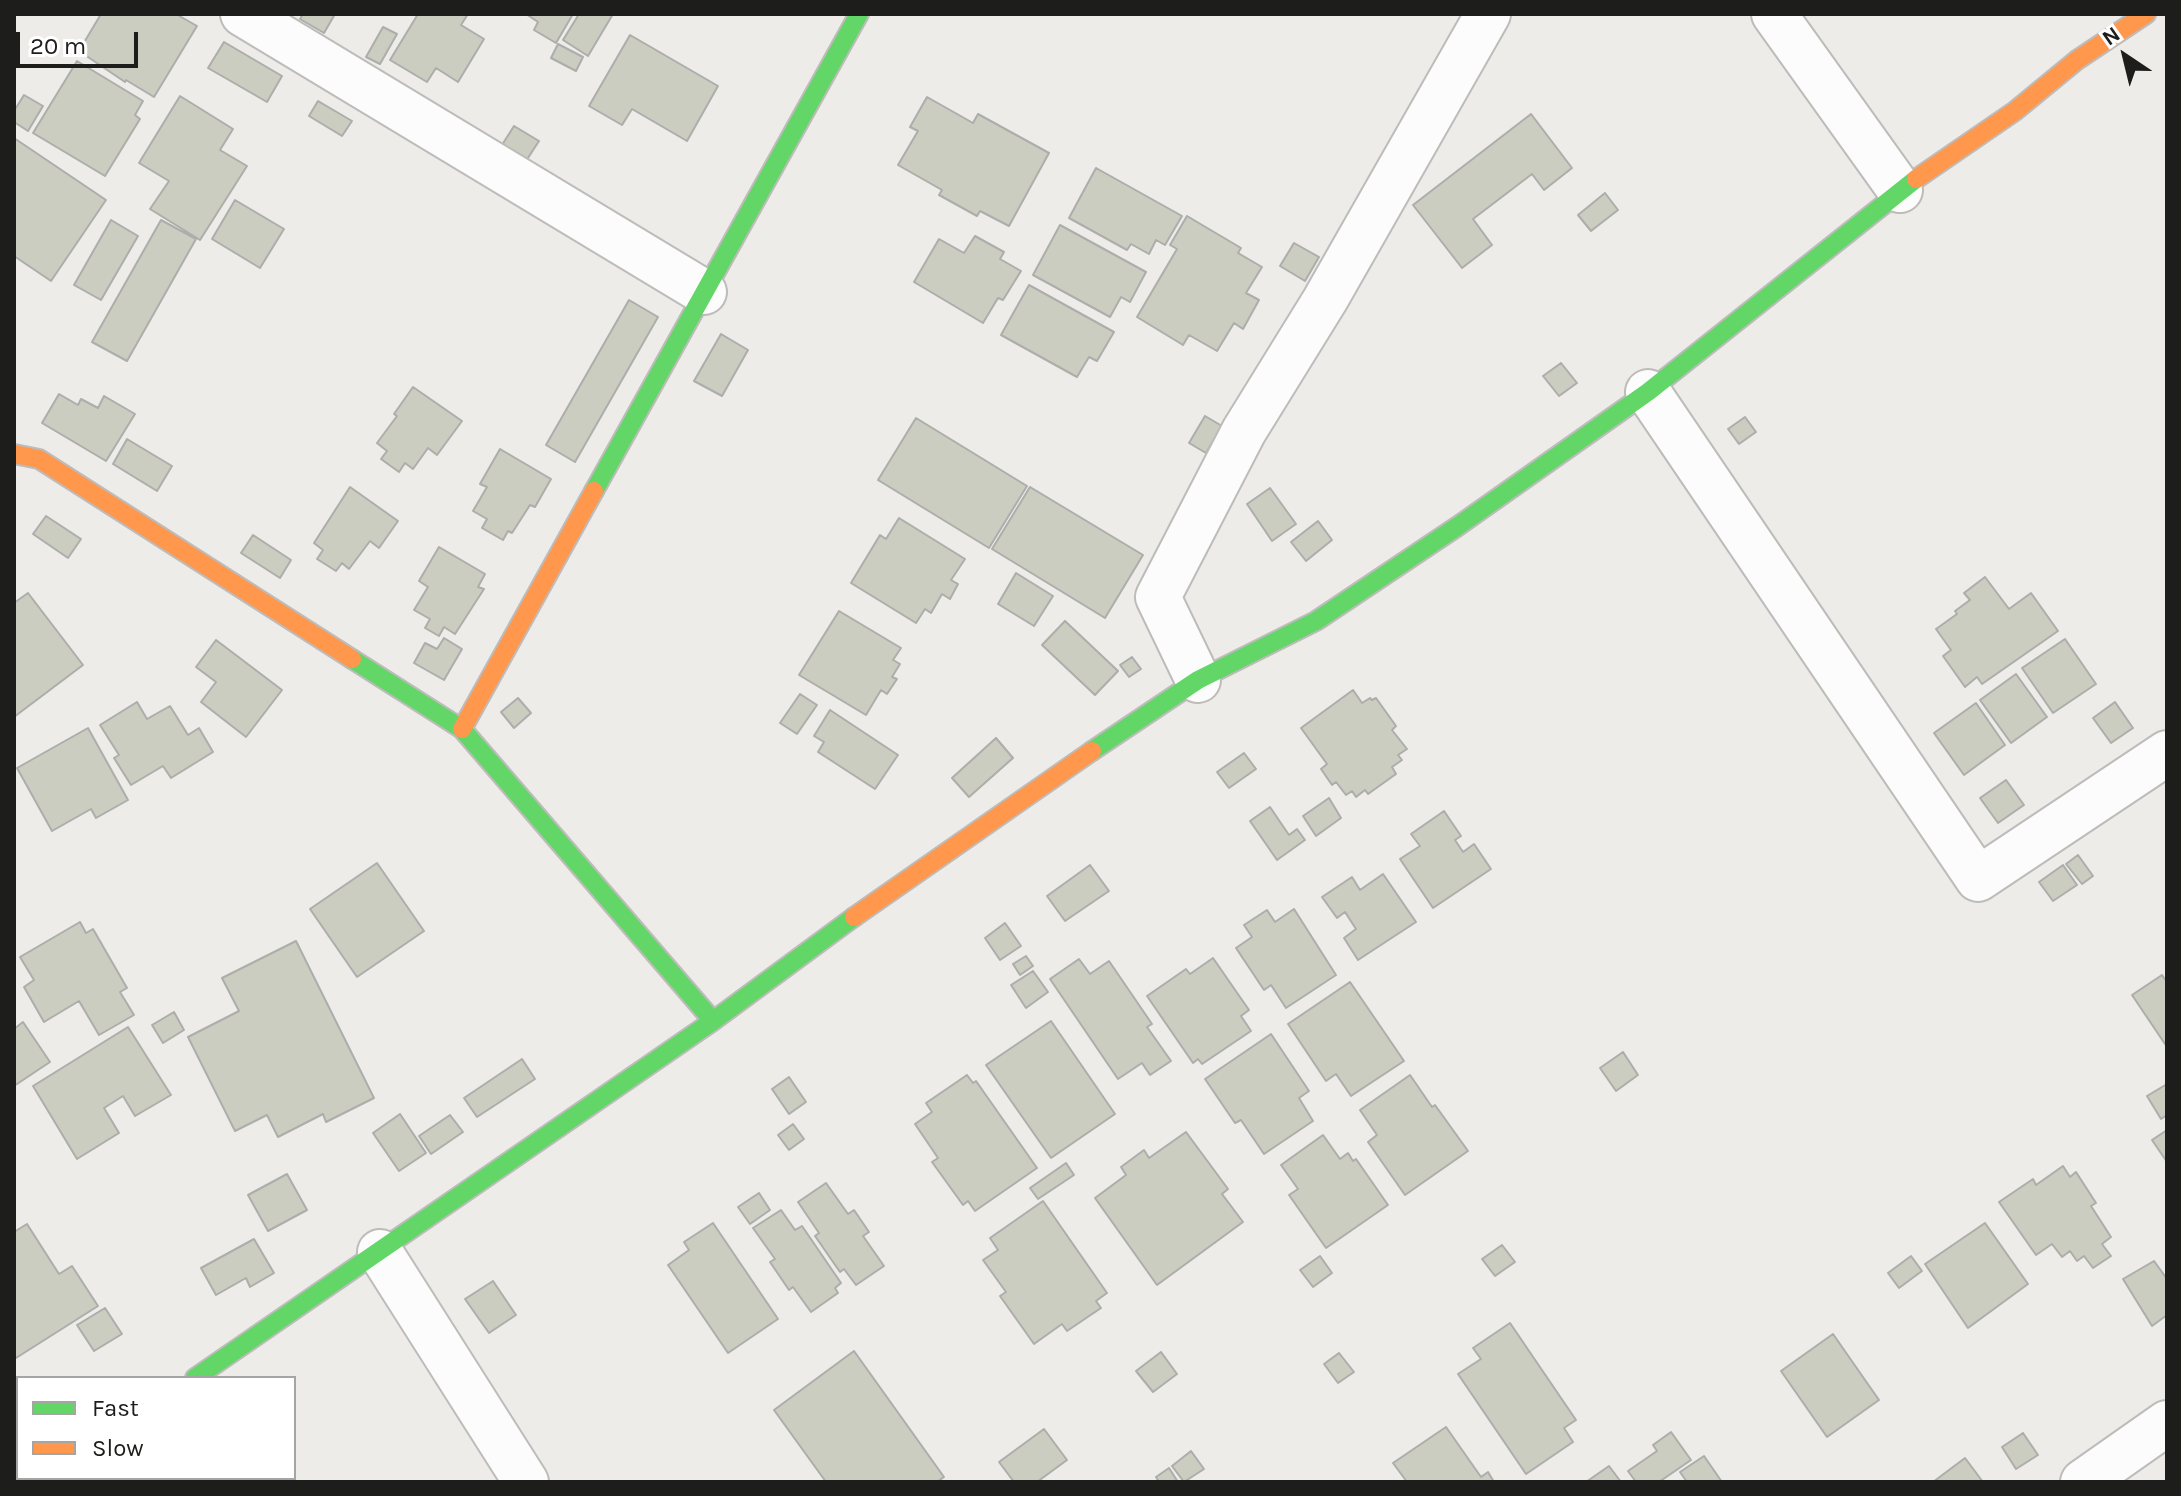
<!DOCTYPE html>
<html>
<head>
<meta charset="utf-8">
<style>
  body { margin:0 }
  #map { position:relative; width:2181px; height:1496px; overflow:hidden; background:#edece9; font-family:Karla,sans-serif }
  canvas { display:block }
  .frame { position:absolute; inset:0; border:16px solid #1d1d1b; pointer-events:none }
  .legend { position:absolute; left:16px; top:1376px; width:280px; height:104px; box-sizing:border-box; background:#fff; border:2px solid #a5a5a4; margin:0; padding:10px 14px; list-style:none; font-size:24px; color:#1d1d1b }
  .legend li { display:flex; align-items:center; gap:16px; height:40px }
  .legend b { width:40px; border:2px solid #a5a5a4 }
  .north { position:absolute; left:2085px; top:16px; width:80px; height:80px; -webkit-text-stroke:6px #fff; paint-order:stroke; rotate:325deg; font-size:22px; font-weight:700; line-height:32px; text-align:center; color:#1d1d1b }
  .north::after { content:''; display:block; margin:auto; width:28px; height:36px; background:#1d1d1b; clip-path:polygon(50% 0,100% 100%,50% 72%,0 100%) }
  .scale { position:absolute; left:16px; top:32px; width:122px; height:36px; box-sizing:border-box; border:4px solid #1d1d1b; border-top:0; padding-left:10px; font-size:24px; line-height:28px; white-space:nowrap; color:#1d1d1b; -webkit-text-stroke:6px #fff; paint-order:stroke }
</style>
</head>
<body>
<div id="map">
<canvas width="2181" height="1496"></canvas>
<div class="frame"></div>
<ul class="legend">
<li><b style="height:10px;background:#63d668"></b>Fast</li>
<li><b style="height:10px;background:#ff974d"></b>Slow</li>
</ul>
<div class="north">N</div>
<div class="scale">20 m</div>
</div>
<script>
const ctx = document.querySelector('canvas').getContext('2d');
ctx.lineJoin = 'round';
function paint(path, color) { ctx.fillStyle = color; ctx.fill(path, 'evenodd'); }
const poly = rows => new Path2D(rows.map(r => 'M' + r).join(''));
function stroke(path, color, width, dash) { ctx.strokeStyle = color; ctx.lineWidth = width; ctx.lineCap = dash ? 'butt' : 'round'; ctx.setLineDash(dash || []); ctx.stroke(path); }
const building = poly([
  [101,14,176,14,197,26,154,97,126,80,125,82,79,51,101,14],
  [303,14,335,14,324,33,300,19,303,14],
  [418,14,468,14,461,25,484,39,458,82,436,68,427,82,390,60,418,14],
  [526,14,573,14,556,43,534,30,538,22,526,14],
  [579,14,613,14,588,56,563,40,579,14],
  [383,27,397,34,380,64,366,57,383,27],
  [630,35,718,86,687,141,632,109,622,125,589,106,630,35],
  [224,42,282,76,267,102,208,68,224,42],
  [558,44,583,57,576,71,551,58,558,44],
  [77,61,143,101,135,115,140,119,105,176,33,133,77,61],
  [24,95,43,106,28,131,14,122,14,111,24,95],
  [180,96,233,129,220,150,247,166,200,240,150,209,169,181,139,163,180,96],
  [927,97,973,123,978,114,1049,153,1009,226,980,211,977,216,939,195,942,190,898,165,918,131,910,127,927,97],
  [318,101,352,121,342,136,309,116,318,101],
  [1531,114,1572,168,1544,190,1532,174,1473,219,1492,245,1462,268,1413,205,1531,114],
  [514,126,539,141,526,161,502,145,514,126],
  [14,138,106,200,51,281,14,256,14,138],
  [1096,168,1182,216,1165,245,1156,240,1149,254,1131,244,1127,250,1069,218,1096,168],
  [1605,193,1618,210,1591,231,1578,215,1605,193],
  [235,200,284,229,260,268,212,239,235,200],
  [1187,216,1241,248,1238,253,1262,267,1246,293,1259,300,1243,329,1234,323,1217,351,1189,335,1183,345,1137,317,1177,249,1170,245,1187,216],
  [111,220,138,236,101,300,74,285,111,220],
  [161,220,196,239,127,361,92,342,161,220],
  [1060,225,1146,272,1130,302,1121,297,1110,317,1033,275,1060,225],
  [975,236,1004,252,1000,259,1021,271,1003,300,998,298,983,323,914,282,939,239,964,253,975,236],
  [1294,243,1319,257,1305,281,1280,266,1294,243],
  [1029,285,1114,332,1097,361,1089,357,1077,377,1001,335,1029,285],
  [629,300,658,317,575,462,546,445,629,300],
  [721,334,748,350,722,396,694,381,721,334],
  [1561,363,1577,383,1559,396,1543,376,1561,363],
  [413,387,462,421,437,455,428,448,413,469,405,463,399,472,381,459,387,451,377,443,397,416,394,414,413,387],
  [59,394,78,405,81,399,98,408,104,396,135,414,106,461,42,423,59,394],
  [1205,416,1222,426,1206,453,1189,443,1205,416],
  [1745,417,1756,432,1739,444,1728,429,1745,417],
  [916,418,1027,486,989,548,878,480,916,418],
  [127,439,172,466,157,491,113,464,127,439],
  [500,449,551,479,535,507,530,505,512,533,508,531,503,540,482,528,487,519,473,511,487,487,480,484,500,449],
  [350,487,398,521,379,548,370,541,349,569,342,563,336,571,317,559,323,550,314,543,350,487],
  [1030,487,1143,555,1105,618,992,549,1030,487],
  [1270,488,1296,524,1272,541,1247,504,1270,488],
  [46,516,81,539,68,558,33,534,46,516],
  [899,518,965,559,951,580,958,584,950,599,942,594,931,613,925,609,916,623,851,583,880,535,886,539,899,518],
  [1318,521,1332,540,1306,561,1291,542,1318,521],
  [253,535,291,560,280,578,241,553,253,535],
  [439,547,485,574,478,587,484,589,455,634,444,627,439,636,425,628,430,619,414,610,428,587,419,581,439,547],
  [1016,573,1053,596,1034,626,998,604,1016,573],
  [1985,577,2009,609,2031,593,2058,631,1982,684,1977,677,1965,687,1943,656,1951,650,1936,629,1957,614,1955,611,1970,600,1964,593,1985,577],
  [28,593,83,665,14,717,14,603,28,593],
  [839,611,901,648,893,660,900,664,892,677,897,679,887,694,881,690,866,715,799,675,839,611],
  [1065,621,1118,671,1095,695,1042,645,1065,621],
  [444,638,462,649,444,680,414,663,425,643,437,649,444,638],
  [2065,639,2096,684,2053,713,2022,668,2065,639],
  [216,640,282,690,246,737,201,702,216,682,196,667,216,640],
  [1132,657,1141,669,1129,677,1120,665,1132,657],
  [2016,674,2047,717,2011,743,1980,700,2016,674],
  [1353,690,1362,703,1370,698,1372,700,1376,698,1396,726,1392,730,1407,749,1398,755,1402,760,1392,767,1396,774,1368,794,1365,790,1356,797,1352,791,1346,795,1336,782,1332,785,1321,769,1327,764,1301,728,1353,690],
  [800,694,817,705,797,734,780,723,800,694],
  [518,698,531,713,514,728,501,712,518,698],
  [137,702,147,719,170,706,188,735,199,728,213,752,171,778,163,766,131,785,114,758,119,755,100,725,137,702],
  [2115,702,2133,728,2111,743,2093,718,2115,702],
  [1976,703,2005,745,1964,775,1934,733,1976,703],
  [830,710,898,755,875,789,818,752,824,742,814,736,830,710],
  [88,728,128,800,96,818,91,809,52,831,17,768,88,728],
  [996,738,1013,758,969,797,952,778,996,738],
  [1244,753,1256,769,1229,788,1217,772,1244,753],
  [2006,780,2024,805,1998,823,1980,798,2006,780],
  [1329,798,1341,818,1316,836,1303,816,1329,798],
  [1270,807,1289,835,1297,829,1305,840,1277,860,1250,821,1270,807],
  [1444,811,1461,836,1455,840,1463,852,1474,844,1491,869,1433,908,1400,859,1420,846,1411,834,1444,811],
  [2078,855,2093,876,2082,884,2066,864,2078,855],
  [377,863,424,931,357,977,310,909,377,863],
  [1090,865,1109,891,1065,921,1047,896,1090,865],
  [2063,865,2077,885,2053,901,2039,882,2063,865],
  [1383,874,1416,922,1358,960,1344,938,1356,929,1345,912,1337,918,1322,897,1352,877,1360,890,1383,874],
  [1294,909,1336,975,1286,1008,1271,985,1264,990,1236,948,1252,937,1244,925,1267,910,1275,922,1294,909],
  [80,922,86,933,93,929,127,988,120,992,134,1015,99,1035,79,1001,44,1022,24,987,34,980,20,957,80,922],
  [1005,923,1021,946,1000,960,985,938,1005,923],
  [296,941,374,1098,326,1122,323,1114,278,1137,267,1115,235,1131,188,1037,239,1011,222,978,296,941],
  [1026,956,1033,966,1020,975,1013,964,1026,956],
  [1213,958,1249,1010,1241,1016,1251,1031,1202,1064,1198,1059,1193,1063,1147,996,1186,969,1190,974,1213,958],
  [1079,959,1090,974,1109,961,1152,1024,1147,1027,1171,1061,1150,1075,1142,1063,1118,1079,1050,979,1079,959],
  [1033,971,1048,992,1026,1008,1011,985,1033,971],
  [2162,975,2167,982,2167,1047,2132,995,2162,975],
  [1350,982,1404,1061,1351,1096,1336,1074,1326,1081,1288,1024,1350,982],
  [174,1012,184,1030,163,1043,152,1025,174,1012],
  [1051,1021,1115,1114,1051,1158,986,1065,1051,1021],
  [23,1022,50,1062,14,1086,14,1029,23,1022],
  [128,1027,171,1095,135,1116,123,1096,104,1108,119,1133,77,1159,33,1086,128,1027],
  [1271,1034,1309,1091,1299,1098,1313,1121,1264,1154,1241,1120,1235,1123,1205,1079,1271,1034],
  [1623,1052,1638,1075,1616,1091,1600,1068,1623,1052],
  [522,1059,535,1079,477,1117,464,1098,522,1059],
  [967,1075,973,1083,976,1081,1037,1168,975,1211,968,1201,963,1205,932,1162,938,1158,915,1124,932,1112,926,1103,967,1075],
  [1410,1075,1432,1107,1435,1105,1468,1151,1405,1195,1368,1142,1377,1135,1360,1110,1410,1075],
  [789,1077,806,1102,789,1114,772,1089,789,1077],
  [2167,1084,2167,1115,2161,1119,2147,1096,2167,1084],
  [400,1114,426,1153,399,1171,373,1133,400,1114],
  [450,1115,463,1132,431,1154,419,1136,450,1115],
  [793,1124,804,1139,789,1150,778,1135,793,1124],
  [2167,1130,2167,1162,2152,1140,2167,1130],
  [1186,1132,1228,1189,1222,1194,1243,1222,1157,1285,1095,1198,1126,1175,1121,1167,1144,1150,1149,1158,1186,1132],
  [1323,1135,1340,1159,1348,1153,1353,1161,1356,1159,1388,1205,1326,1248,1289,1195,1298,1189,1281,1165,1323,1135],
  [1066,1163,1074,1175,1038,1199,1030,1188,1066,1163],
  [2063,1166,2070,1177,2076,1172,2096,1203,2091,1206,2111,1237,2102,1244,2111,1256,2093,1268,2084,1256,2077,1261,2070,1251,2062,1257,2052,1244,2036,1255,1999,1202,2033,1179,2036,1185,2063,1166],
  [287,1174,307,1210,268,1231,248,1195,287,1174],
  [826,1183,848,1214,854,1210,869,1232,863,1236,884,1266,856,1285,844,1269,840,1272,815,1236,819,1233,798,1202,826,1183],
  [759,1193,770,1210,750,1224,738,1207,759,1193],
  [1043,1201,1107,1293,1096,1301,1101,1308,1067,1331,1062,1324,1034,1344,1000,1296,1006,1292,983,1260,998,1250,990,1238,1043,1201],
  [781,1210,795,1230,802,1226,841,1283,835,1288,838,1293,811,1312,793,1287,789,1290,770,1262,775,1259,753,1228,781,1210],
  [713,1223,778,1319,728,1353,668,1265,689,1250,684,1242,713,1223],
  [1985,1223,2028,1284,1968,1328,1925,1264,1985,1223],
  [27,1224,59,1274,72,1266,98,1306,16,1358,14,1354,14,1232,27,1224],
  [254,1239,274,1273,250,1287,246,1278,216,1295,201,1268,254,1239],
  [1502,1245,1515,1262,1495,1276,1482,1259,1502,1245],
  [1320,1256,1332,1273,1313,1287,1300,1270,1320,1256],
  [1911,1256,1922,1271,1899,1288,1888,1273,1911,1256],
  [2154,1261,2167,1279,2167,1315,2152,1326,2123,1279,2154,1261],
  [493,1281,516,1315,489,1333,465,1299,493,1281],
  [105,1308,122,1334,94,1351,77,1325,105,1308],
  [1510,1323,1576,1420,1564,1428,1573,1442,1526,1474,1458,1374,1481,1359,1473,1348,1510,1323],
  [1833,1334,1879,1400,1827,1437,1781,1371,1833,1334],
  [854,1351,944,1477,937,1482,826,1482,774,1410,854,1351],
  [1161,1352,1177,1374,1153,1392,1136,1371,1161,1352],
  [1339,1353,1354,1372,1338,1383,1324,1364,1339,1353],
  [1446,1427,1481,1477,1488,1472,1494,1482,1407,1482,1393,1463,1446,1427],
  [1044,1429,1067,1460,1037,1482,1014,1482,999,1462,1044,1429],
  [1671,1432,1691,1460,1659,1482,1636,1482,1628,1471,1657,1451,1653,1445,1671,1432],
  [2023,1433,2038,1455,2016,1469,2002,1447,2023,1433],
  [1191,1451,1204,1469,1184,1482,1172,1466,1191,1451],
  [1704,1456,1722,1482,1687,1482,1680,1472,1704,1456],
  [1965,1458,1983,1482,1933,1482,1965,1458],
  [1609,1466,1621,1482,1586,1482,1609,1466],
  [1169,1468,1178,1482,1159,1482,1156,1477,1169,1468]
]);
const street = poly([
  [243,14,704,292],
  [1774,14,1900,190],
  [1648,392,1978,879,2167,753],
  [1198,680,1158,597,1244,431,1325,300,1488,14],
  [380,1252,526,1482],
  [43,1482,49,1478],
  [2083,1482,2167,1423]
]);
const fast = poly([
  [594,491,859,14],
  [352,659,462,729,713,1021],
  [1092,751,1198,680,1316,621,1458,526,1648,392,1916,179],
  [195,1378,713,1021,854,917]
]);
const slow = poly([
  [1916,179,2015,111,2077,60,2146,14],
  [14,454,39,459,352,659],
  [462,729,594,491],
  [854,917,1092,751]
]);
paint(building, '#cacdbf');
stroke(building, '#adadab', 2);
stroke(street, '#bdbcba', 48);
stroke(fast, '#bdbcba', 22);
stroke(slow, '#bdbcba', 22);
stroke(street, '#fcfcfc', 44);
stroke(fast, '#63d668', 18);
stroke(slow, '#ff974d', 18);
</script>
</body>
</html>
